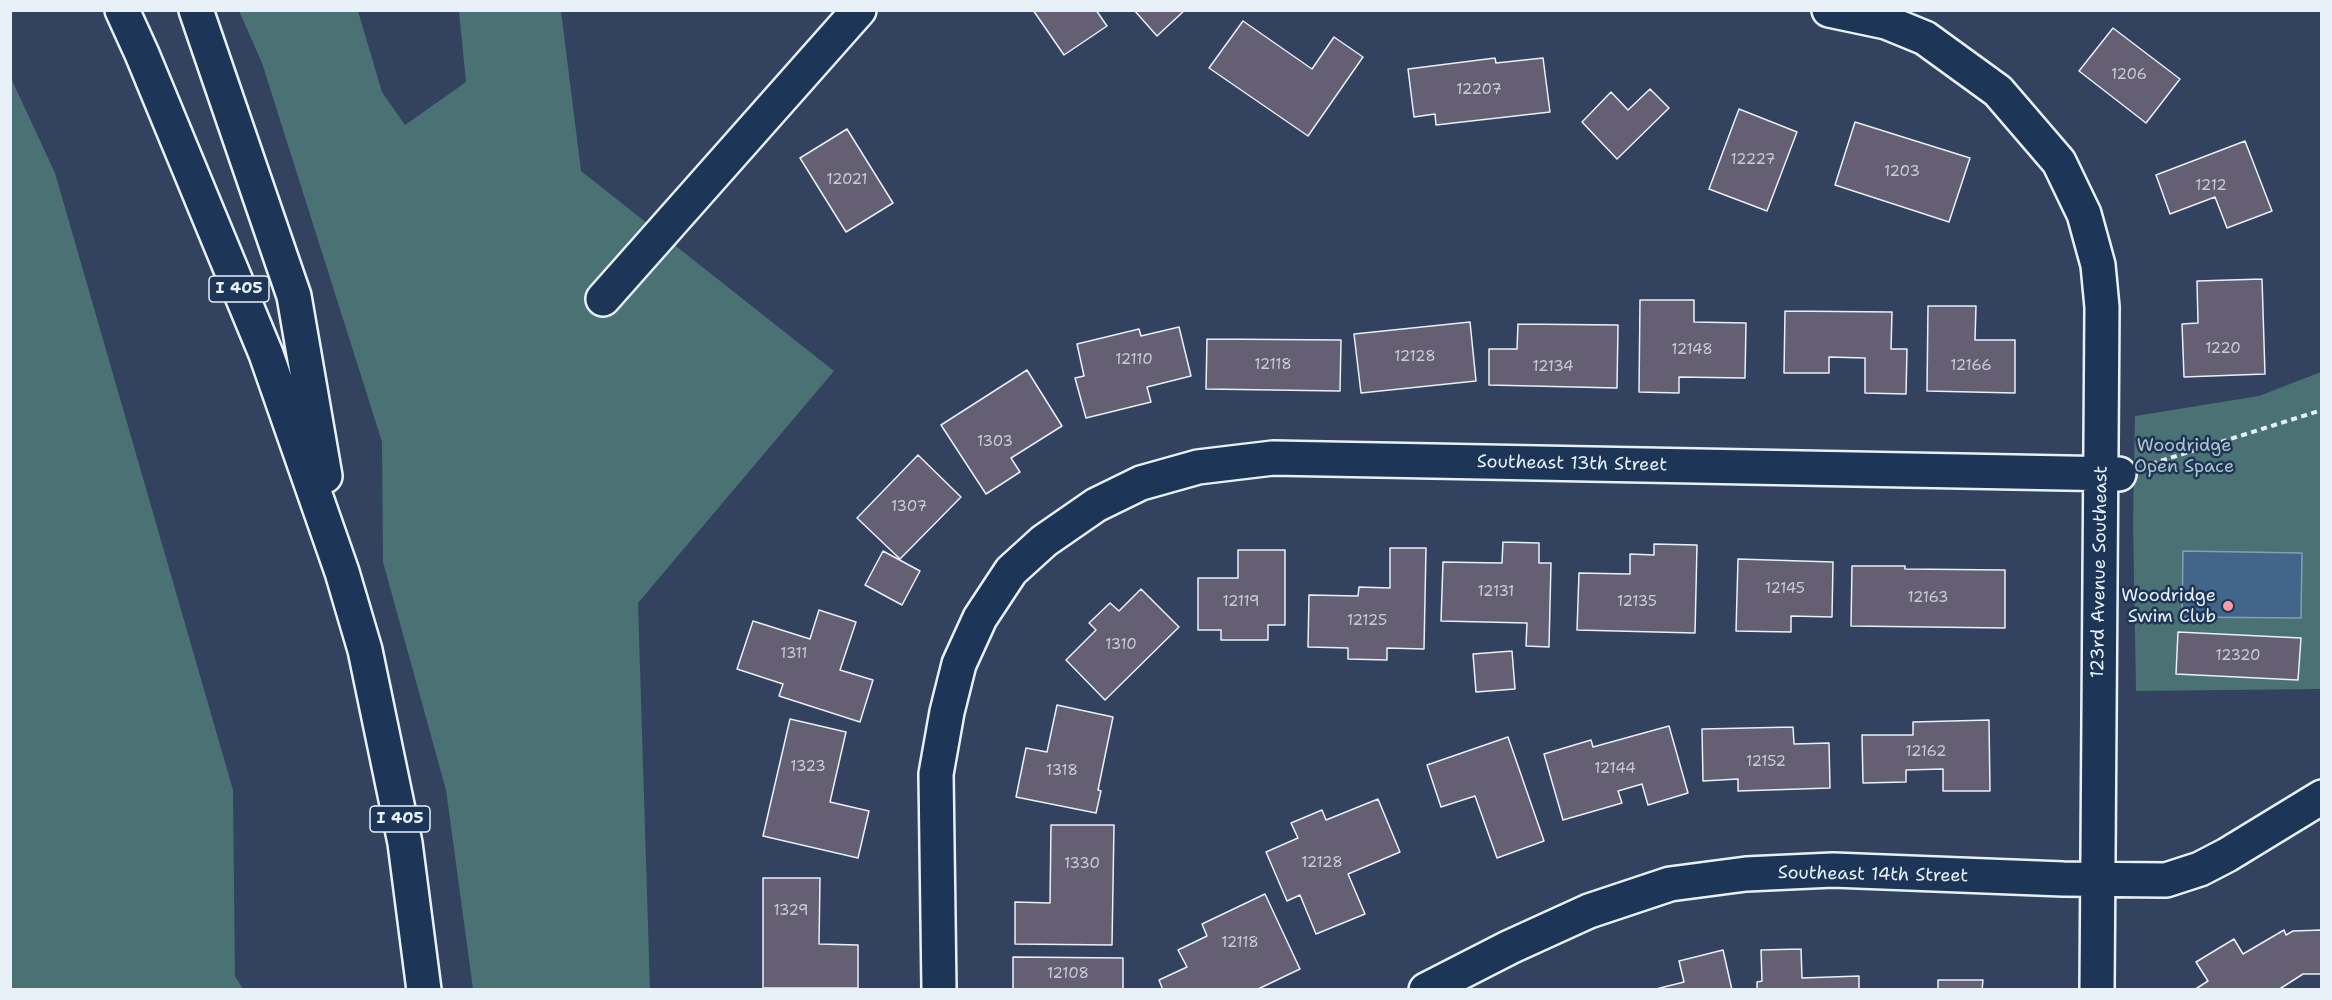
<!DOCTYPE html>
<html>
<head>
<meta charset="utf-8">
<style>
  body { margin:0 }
  #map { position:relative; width:2332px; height:1000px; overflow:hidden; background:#32425f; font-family:"Shantell Sans",sans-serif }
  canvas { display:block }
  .frame { position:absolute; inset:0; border:12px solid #e8f1f8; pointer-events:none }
</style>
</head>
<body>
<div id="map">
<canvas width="2332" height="1000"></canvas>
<div class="frame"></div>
</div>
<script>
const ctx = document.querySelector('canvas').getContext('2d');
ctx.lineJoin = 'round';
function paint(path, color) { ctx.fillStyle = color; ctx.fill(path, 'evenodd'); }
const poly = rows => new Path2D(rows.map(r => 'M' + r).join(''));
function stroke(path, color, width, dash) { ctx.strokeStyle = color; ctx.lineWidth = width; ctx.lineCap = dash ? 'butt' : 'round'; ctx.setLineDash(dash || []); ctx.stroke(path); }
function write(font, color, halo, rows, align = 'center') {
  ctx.font = font + ' "Shantell Sans",sans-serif'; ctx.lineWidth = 5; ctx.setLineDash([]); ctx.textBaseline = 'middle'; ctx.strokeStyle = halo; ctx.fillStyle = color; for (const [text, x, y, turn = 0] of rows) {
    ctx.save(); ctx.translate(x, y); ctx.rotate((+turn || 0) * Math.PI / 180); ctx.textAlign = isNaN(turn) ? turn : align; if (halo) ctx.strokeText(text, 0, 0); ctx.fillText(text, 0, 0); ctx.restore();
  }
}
const green = poly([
  [239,11,358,11,382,92,405,125,466,82,459,11,561,11,581,171,834,371,638,603,650,989,473,989,446,790,383,562,382,442,262,63],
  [10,76,55,173,233,790,235,976,243,989,11,989],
  [2321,372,2321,689,2136,691,2133,522,2135,416,2259,396]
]);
const water = poly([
  [2183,551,2302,553,2301,618,2182,617,2183,551]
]);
const building = poly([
  [1033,10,1096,10,1107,26,1064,55,1033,10],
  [1134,10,1185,10,1157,36,1134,10],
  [1243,21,1312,69,1334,37,1363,57,1308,136,1209,68,1243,21],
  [2113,28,2180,79,2146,123,2079,71,2113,28],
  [1495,58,1496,63,1543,58,1550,112,1436,125,1435,114,1414,117,1408,69,1495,58],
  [1650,89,1669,108,1617,159,1582,122,1611,92,1628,110,1650,89],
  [1739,109,1797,132,1767,211,1709,189,1739,109],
  [1855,122,1970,158,1949,222,1835,185,1855,122],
  [847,129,893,203,846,232,800,158,847,129],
  [2245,141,2272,211,2227,228,2215,197,2170,214,2156,175,2245,141],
  [2262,279,2265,374,2184,377,2182,324,2198,323,2197,281,2262,279],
  [1640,300,1694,300,1694,322,1746,323,1745,378,1679,377,1679,393,1639,392,1640,300],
  [1928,306,1976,306,1975,340,2015,340,2015,393,1927,391,1928,306],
  [1785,311,1892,312,1891,349,1907,349,1906,394,1865,393,1865,358,1829,357,1829,373,1784,373,1785,311],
  [1470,322,1476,381,1361,393,1354,334,1470,322],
  [1518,324,1618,325,1617,388,1489,385,1489,349,1517,349,1518,324],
  [1179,327,1191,376,1147,387,1151,402,1086,418,1075,378,1084,376,1077,344,1139,329,1141,336,1179,327],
  [1207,339,1341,340,1340,391,1206,389,1207,339],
  [1027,370,1062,426,1011,458,1020,472,986,494,941,425,1027,370],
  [918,455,961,497,900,559,857,518,918,455],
  [1503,542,1539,543,1539,563,1551,563,1549,647,1526,646,1527,623,1441,621,1443,562,1502,563,1503,542],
  [1654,544,1697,545,1695,633,1577,630,1579,573,1630,574,1630,554,1654,555,1654,544],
  [1390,548,1426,548,1424,649,1387,648,1387,660,1348,659,1348,648,1308,647,1309,595,1358,596,1359,587,1390,588,1390,548],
  [1238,550,1285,550,1285,625,1268,625,1268,640,1221,640,1221,630,1198,630,1198,578,1238,578,1238,550],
  [883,551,920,571,902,605,865,585,883,551],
  [1738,559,1833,562,1832,617,1791,616,1791,632,1736,631,1738,559],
  [1852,566,1905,566,1905,569,2005,570,2005,628,1851,626,1852,566],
  [1141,589,1179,627,1105,700,1066,660,1096,630,1089,623,1110,603,1119,611,1141,589],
  [819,610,856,622,840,670,873,680,860,722,779,696,783,684,737,669,753,621,810,639,819,610],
  [2178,632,2301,638,2298,680,2176,674,2178,632],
  [1512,651,1515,689,1476,692,1473,654,1512,651],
  [1057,705,1113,717,1098,790,1101,791,1096,813,1016,797,1026,748,1047,752,1057,705],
  [790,719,846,732,830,802,869,811,858,858,763,836,790,719],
  [1989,720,1990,791,1943,791,1943,769,1906,770,1906,782,1863,783,1862,735,1913,735,1913,722,1989,720],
  [1669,726,1688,793,1648,805,1642,784,1618,791,1622,803,1563,820,1544,754,1591,740,1593,747,1669,726],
  [1793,727,1794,744,1829,743,1830,788,1738,791,1738,779,1703,781,1702,729,1793,727],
  [1508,737,1544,841,1497,858,1475,796,1441,807,1427,765,1508,737],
  [1378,799,1400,852,1348,874,1365,914,1316,934,1300,895,1287,901,1266,852,1298,838,1291,823,1322,810,1326,820,1378,799],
  [1051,825,1114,825,1112,945,1015,944,1015,902,1050,903,1051,825],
  [763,878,820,878,819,944,858,945,858,988,763,988,763,878],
  [1265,894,1300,969,1256,990,1163,990,1159,980,1187,967,1178,950,1207,936,1202,924,1265,894],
  [2284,930,2286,935,2293,931,2322,930,2322,974,2303,974,2278,990,2194,990,2208,981,2196,962,2234,939,2243,954,2284,930],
  [1801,949,1802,978,1859,976,1859,990,1757,990,1757,982,1762,981,1761,950,1801,949],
  [1723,950,1732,990,1652,990,1684,982,1679,961,1723,950],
  [1013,957,1123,958,1123,990,1013,990,1013,957],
  [1938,980,1983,980,1982,990,1938,990,1938,980]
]);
const path = poly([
  [2151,464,2322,410]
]);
const minor = poly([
  [1829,10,1886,22,1925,38,1998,91,2059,162,2084,214,2098,265,2102,307,2097,990],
  [603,299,859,10],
  [939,990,936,774,947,712,959,664,980,618,1011,571,1044,541,1096,505,1141,483,1198,467,1273,458,2119,474],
  [1426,990,1510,947,1589,911,1670,884,1746,874,1833,870,2063,879,2166,880,2200,869,2227,855,2322,797]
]);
const highway = poly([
  [122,10,142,54,266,354,342,572,365,650,405,843,424,990],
  [196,10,294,296,325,476]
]);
const markers = [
  [2228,606,6,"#ff9aa2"]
];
const numberNames = [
  ["1206",2129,75],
  ["12207",1479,90],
  ["12227",1753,160],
  ["1203",1902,172],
  ["12021",847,180],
  ["1212",2211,186],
  ["1220",2223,349],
  ["12148",1692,350],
  ["12128",1415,357],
  ["12110",1134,360],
  ["12118",1273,365],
  ["12166",1971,366],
  ["12134",1553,367],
  ["1303",995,442],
  ["1307",909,507],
  ["12145",1785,589],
  ["12131",1496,592],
  ["12163",1928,598],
  ["12119",1241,602],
  ["12135",1637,602],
  ["12125",1367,621],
  ["1310",1121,645],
  ["1311",794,654],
  ["12320",2238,656],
  ["12162",1926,752],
  ["12152",1766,762],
  ["1323",808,767],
  ["12144",1615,769],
  ["1318",1062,771],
  ["12128",1322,863],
  ["1330",1082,864],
  ["1329",791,911],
  ["12118",1240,943],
  ["12108",1068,974]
];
const shields = [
  [239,289,60],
  [400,819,60]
];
const shieldNames = [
  ["I 405",239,289],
  ["I 405",400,819]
];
const parkNames = [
  ["Woodridge",2184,446],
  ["Open Space",2184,467]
];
const streetNames = [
  ["Southeast 13th Street",1572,464,1],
  ["123rd Avenue Southeast",2100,572,-89],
  ["Southeast 14th Street",1873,875,1]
];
const poiNames = [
  ["Woodridge",2216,596],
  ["Swim Club",2216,617]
];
paint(green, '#4a7174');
paint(water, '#426689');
stroke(water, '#849eb5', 1.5);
paint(building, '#645f73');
stroke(building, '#e8f1f8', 1.5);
stroke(minor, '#e8f1f8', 38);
stroke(highway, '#e8f1f8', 38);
stroke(path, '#e8f1f8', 4, [6, 4.5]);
stroke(minor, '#1d3557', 33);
stroke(highway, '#1d3557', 33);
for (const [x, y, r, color] of markers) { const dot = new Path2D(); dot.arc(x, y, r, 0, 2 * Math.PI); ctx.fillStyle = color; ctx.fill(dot); stroke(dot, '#1d3557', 2); }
write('15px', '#c7ccd7', null, numberNames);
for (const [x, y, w] of shields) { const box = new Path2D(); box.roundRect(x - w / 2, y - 13, w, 26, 4.5); ctx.fillStyle = '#1d3557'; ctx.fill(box); stroke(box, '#e8f1f8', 1.5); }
write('bold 16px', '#e8f1f8', null, shieldNames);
write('18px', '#b1c4ca', '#1d3557', parkNames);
write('18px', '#e8f1f8', '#1d3557', streetNames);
write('18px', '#e8f1f8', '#1d3557', poiNames, 'right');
</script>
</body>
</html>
